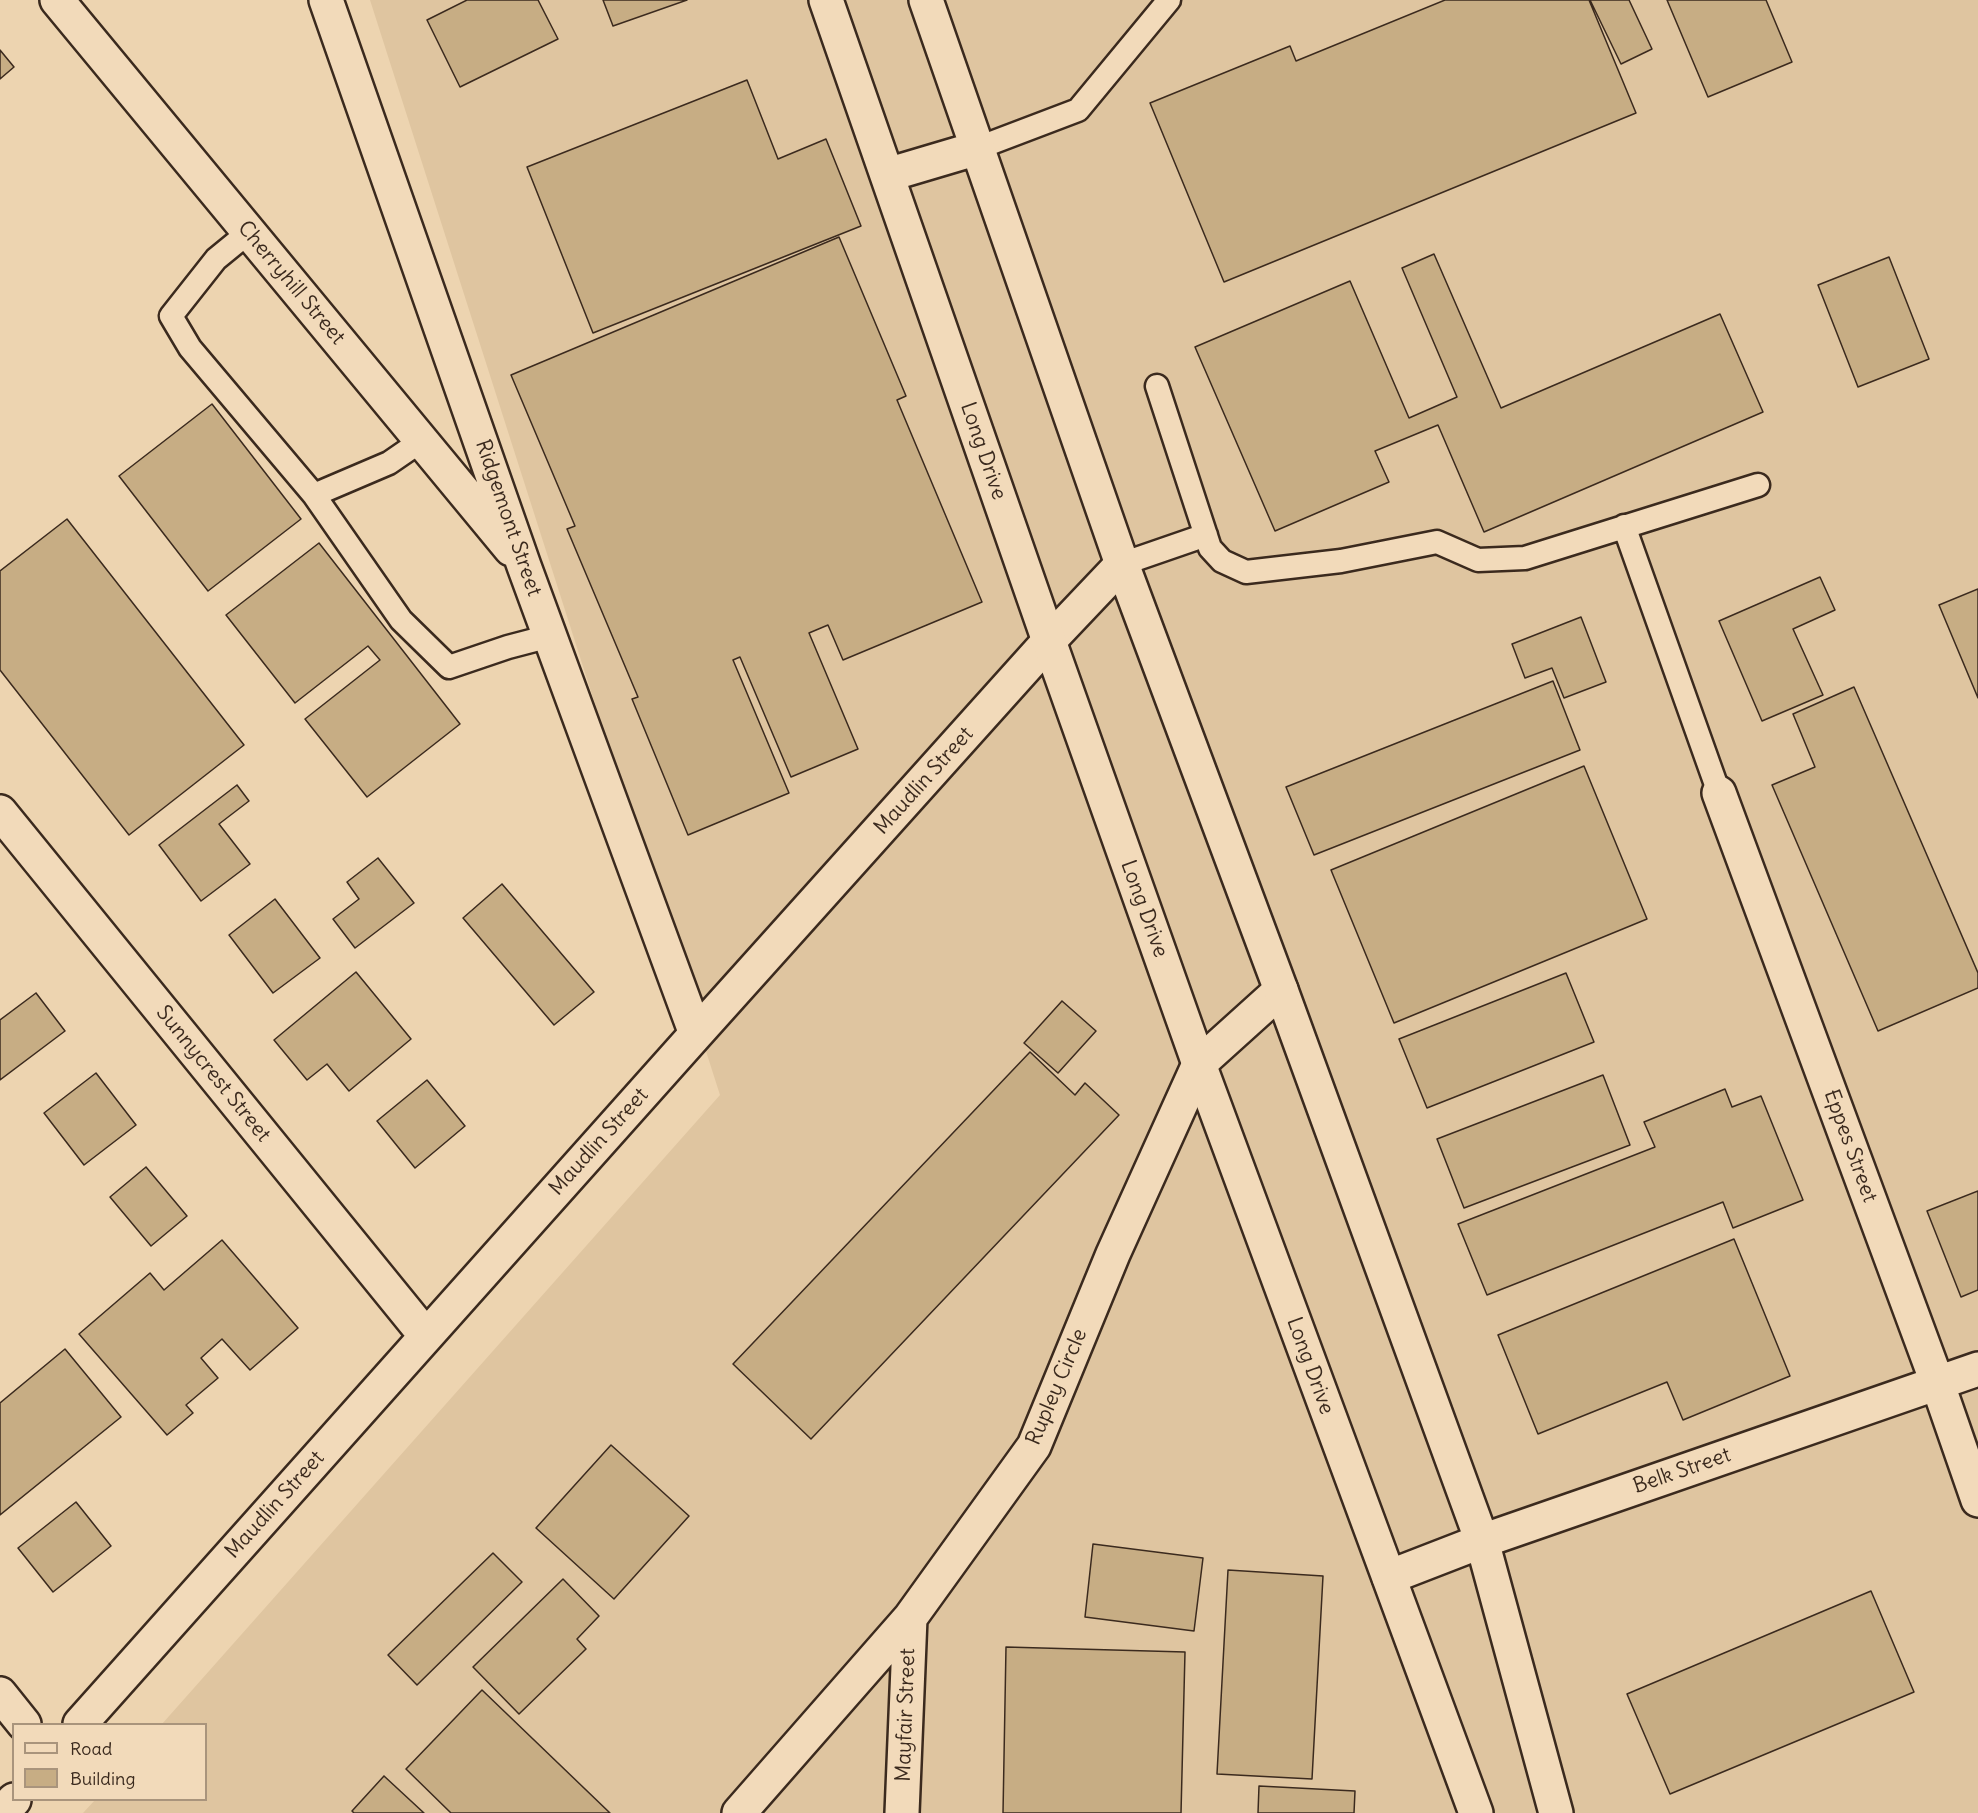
<!DOCTYPE html>
<html>
<head>
<meta charset="utf-8">
<style>
  body { margin:0 }
  #map { position:relative; width:1978px; height:1813px; overflow:hidden; background:#edd4b0; font-family:Delius,sans-serif }
  canvas { display:block }
  .legend { position:absolute; left:12px; top:1723px; width:195px; height:78px; box-sizing:border-box; background:#f2daba; border:2px solid #a9947c; margin:0; padding:8px 10px; list-style:none; font-size:18px; color:#3b2a1e }
  .legend li { display:flex; align-items:center; gap:12px; height:30px }
  .legend b { width:30px; border:2px solid #a9947c }
</style>
</head>
<body>
<div id="map">
<canvas width="1978" height="1813"></canvas>
<ul class="legend">
<li><b style="height:8px;background:#f2daba"></b>Road</li>
<li><b style="height:16px;background:#c7ad84"></b>Building</li>
</ul>
</div>
<script>
const ctx = document.querySelector('canvas').getContext('2d');
ctx.lineJoin = 'round';
function paint(path, color) { ctx.fillStyle = color; ctx.fill(path, 'evenodd'); }
const poly = rows => new Path2D(rows.map(r => 'M' + r).join(''));
function stroke(path, color, width, dash) { ctx.strokeStyle = color; ctx.lineWidth = width; ctx.lineCap = dash ? 'butt' : 'round'; ctx.setLineDash(dash || []); ctx.stroke(path); }
function write(font, color, halo, rows, align = 'center') {
  ctx.font = font + ' Delius,sans-serif'; ctx.lineWidth = 4.5; ctx.setLineDash([]); ctx.textBaseline = 'middle'; ctx.strokeStyle = halo; ctx.fillStyle = color; for (const [text, x, y, turn = 0] of rows) {
    ctx.save(); ctx.translate(x, y); ctx.rotate((+turn || 0) * Math.PI / 180); ctx.textAlign = isNaN(turn) ? turn : align; if (halo) ctx.strokeText(text, 0, 0); ctx.fillText(text, 0, 0); ctx.restore();
  }
}
const built = poly([
  [370,0,1978,0,1978,1813,83,1813,95,1800,206,1800,206,1724,162,1724,720,1095]
]);
const building = poly([
  [467,0,538,0,558,39,460,87,427,20,467,0],
  [603,0,687,0,613,26,603,0],
  [1445,0,1589,0,1636,113,1224,282,1150,103,1290,46,1296,61,1445,0],
  [1590,0,1629,0,1652,49,1621,64,1590,0],
  [1667,0,1766,0,1792,62,1708,97,1667,0],
  [0,50,14,67,0,79,0,50],
  [747,80,778,159,826,139,861,226,593,333,527,167,747,80],
  [839,237,906,396,897,400,982,602,843,660,828,625,809,633,858,749,791,777,740,657,733,660,789,793,688,835,632,699,638,697,567,529,575,526,511,375,839,237],
  [1434,254,1501,408,1720,314,1763,412,1484,532,1438,425,1375,451,1389,482,1275,531,1195,347,1350,281,1409,418,1457,397,1402,268,1434,254],
  [1889,257,1929,359,1858,387,1818,285,1889,257],
  [212,404,301,519,208,591,119,476,212,404],
  [67,519,244,745,129,835,0,670,0,571,67,519],
  [319,543,460,724,367,797,305,719,380,660,368,646,295,703,226,615,319,543],
  [1820,577,1835,610,1793,629,1823,695,1762,721,1719,621,1820,577],
  [1978,589,1978,698,1939,605,1978,589],
  [1581,617,1606,682,1564,698,1552,668,1525,678,1512,644,1581,617],
  [1553,681,1580,750,1314,855,1286,787,1553,681],
  [1854,687,1978,973,1978,988,1878,1031,1772,785,1815,767,1793,714,1854,687],
  [1584,766,1647,919,1394,1023,1331,870,1584,766],
  [237,785,249,801,219,824,250,864,201,901,159,845,237,785],
  [378,858,414,903,355,948,333,919,359,899,347,882,378,858],
  [502,884,594,992,554,1025,463,918,502,884],
  [275,899,320,958,273,993,229,935,275,899],
  [356,972,411,1039,349,1091,327,1064,307,1080,274,1040,356,972],
  [1566,973,1594,1042,1427,1108,1399,1039,1566,973],
  [36,993,65,1031,0,1080,0,1020,36,993],
  [1062,1001,1096,1031,1058,1073,1024,1043,1062,1001],
  [1030,1052,1075,1095,1085,1083,1119,1115,811,1439,733,1364,1030,1052],
  [96,1073,136,1125,84,1165,44,1113,96,1073],
  [1603,1075,1630,1145,1464,1208,1437,1139,1603,1075],
  [427,1080,465,1126,415,1168,377,1121,427,1080],
  [1725,1089,1732,1107,1761,1096,1803,1200,1733,1228,1723,1202,1487,1295,1458,1224,1655,1147,1644,1122,1725,1089],
  [146,1167,187,1216,151,1246,110,1197,146,1167],
  [1978,1191,1978,1290,1961,1297,1927,1211,1978,1191],
  [1734,1239,1790,1376,1683,1420,1667,1382,1538,1434,1498,1335,1734,1239],
  [222,1240,298,1328,250,1370,222,1339,201,1358,218,1378,186,1405,193,1413,167,1435,79,1334,150,1273,164,1290,222,1240],
  [65,1349,121,1417,0,1515,0,1403,65,1349],
  [611,1445,689,1516,614,1599,536,1528,611,1445],
  [76,1502,111,1546,53,1592,18,1548,76,1502],
  [1093,1544,1203,1558,1194,1631,1085,1617,1093,1544],
  [493,1553,522,1582,417,1685,388,1655,493,1553],
  [1228,1570,1323,1576,1312,1779,1217,1774,1228,1570],
  [563,1579,599,1616,577,1639,586,1649,519,1714,473,1667,563,1579],
  [1871,1591,1914,1692,1670,1794,1627,1694,1871,1591],
  [1006,1647,1185,1652,1181,1813,1003,1813,1006,1647],
  [482,1690,610,1813,451,1813,406,1769,482,1690],
  [384,1776,424,1813,354,1813,352,1811,384,1776],
  [1259,1786,1355,1791,1354,1813,1258,1813,1259,1786]
]);
const service = poly([
  [978,148,1078,110,1169,0],
  [249,232,216,259,171,316,190,348,314,495,389,463,421,441],
  [1157,386,1210,548,1222,561,1246,572,1341,561,1437,542,1478,560,1525,558,1758,485],
  [314,495,401,620,449,667,508,647,550,636],
  [1624,526,1719,793],
  [1122,564,1206,535]
]);
const minor = poly([
  [57,0,511,549],
  [326,0,524,566,696,1034],
  [1719,793,1937,1382,1978,1500],
  [0,812,426,1336],
  [1389,1577,1482,1541,1978,1369],
  [0,1694,24,1724],
  [80,1724,696,1034,1049,641,1122,564],
  [2,1813,14,1800],
  [739,1813,910,1618,1034,1446,1113,1254,1199,1064,1281,990],
  [902,1813,910,1618]
]);
const secondary = poly([
  [826,0,1049,641,1199,1064,1476,1813],
  [926,0,1122,564,1281,990,1482,1541,1556,1813],
  [887,175,978,148]
]);
const streetNames = [
  ["Cherryhill Street",291,283,50],
  ["Long Drive",983,451,71],
  ["Ridgemont Street",508,518,71],
  ["Maudlin Street",924,781,-48],
  ["Long Drive",1144,909,70],
  ["Sunnycrest Street",213,1074,51],
  ["Maudlin Street",599,1142,-48],
  ["Eppes Street",1850,1146,70],
  ["Long Drive",1310,1366,70],
  ["Rupley Circle",1057,1387,-67],
  ["Belk Street",1682,1471,-19],
  ["Maudlin Street",275,1505,-48],
  ["Mayfair Street",906,1715,-88]
];
paint(built, '#dfc5a0');
paint(building, '#c7ad84');
stroke(building, '#3b2a1e', 1.5);
stroke(service, '#3b2a1e', 27);
stroke(minor, '#3b2a1e', 38);
stroke(secondary, '#3b2a1e', 38);
stroke(service, '#f2daba', 22);
stroke(minor, '#f2daba', 33);
stroke(secondary, '#f2daba', 33);
write('21px', '#3b2a1e', '#f2daba', streetNames);
</script>
</body>
</html>
